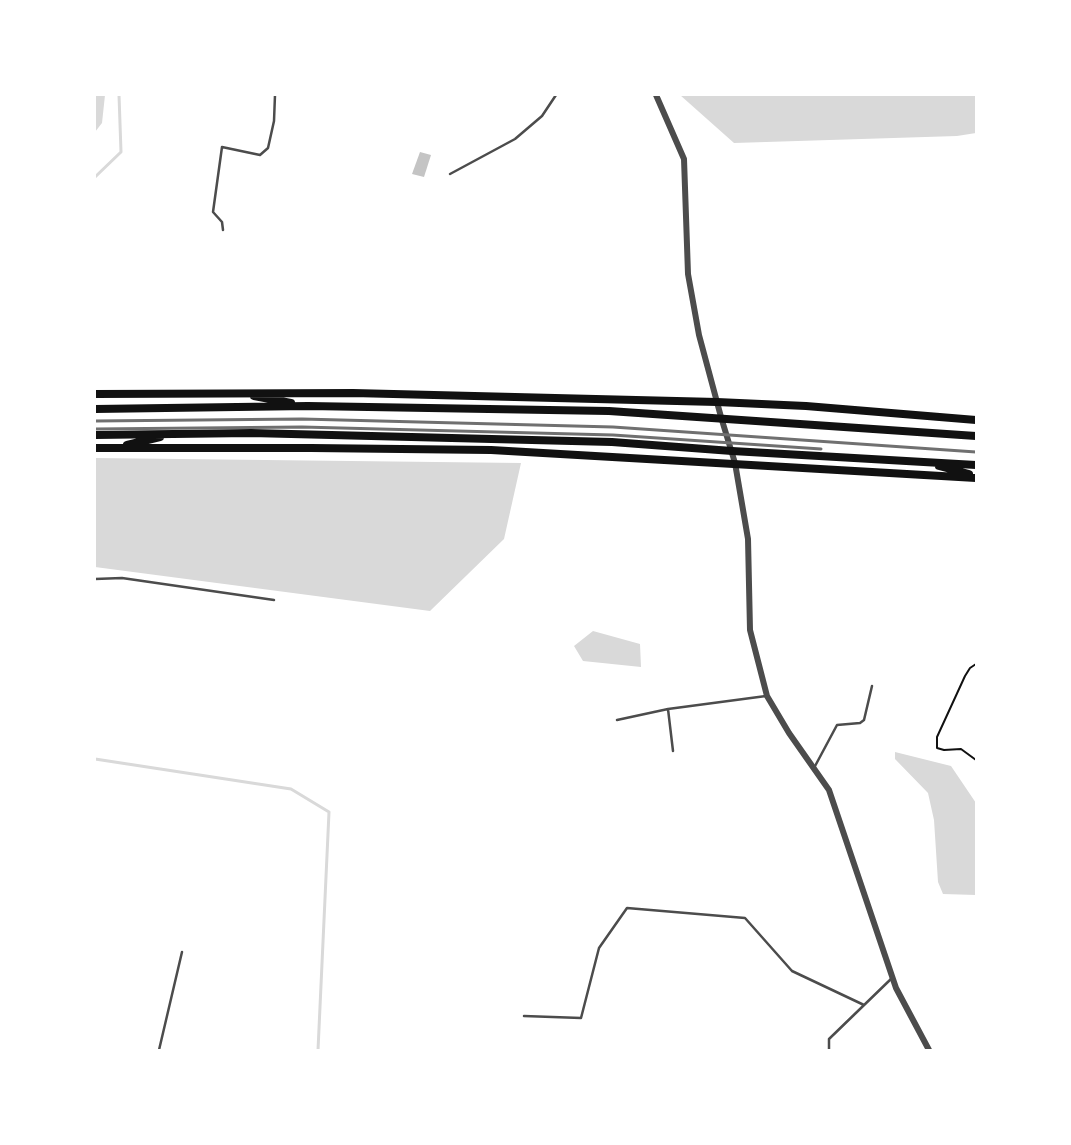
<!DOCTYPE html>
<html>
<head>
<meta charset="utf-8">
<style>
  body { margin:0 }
  #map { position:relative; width:1071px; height:1145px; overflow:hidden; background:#fff; font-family:Lato,sans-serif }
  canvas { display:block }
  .frame { position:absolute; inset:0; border:96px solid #fff; pointer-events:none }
</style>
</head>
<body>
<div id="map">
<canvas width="1071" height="1145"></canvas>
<div class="frame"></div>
</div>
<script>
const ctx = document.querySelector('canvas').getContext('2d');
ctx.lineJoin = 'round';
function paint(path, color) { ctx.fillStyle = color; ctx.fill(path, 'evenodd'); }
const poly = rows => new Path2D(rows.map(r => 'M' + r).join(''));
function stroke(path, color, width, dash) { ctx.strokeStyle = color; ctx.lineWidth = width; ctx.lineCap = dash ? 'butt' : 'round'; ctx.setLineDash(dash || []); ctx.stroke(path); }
const water = poly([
  [95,95,105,95,102,123,95,132],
  [680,95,976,95,976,133,957,136,734,143],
  [95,458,521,463,504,539,430,611,95,567],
  [593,631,640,644,641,667,583,661,574,646],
  [895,752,951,766,976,803,976,895,943,894,938,882,934,820,928,793,895,759]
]);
const stream = poly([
  [95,177,121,152,119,95],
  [95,759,291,789,329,812,318,1050]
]);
const building = poly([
  [420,152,431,155,424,177,412,174]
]);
const path = poly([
  [976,664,970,668,965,676,937,737,937,748,944,750,961,749,976,760]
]);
const service = poly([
  [450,174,515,139,542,116,556,95],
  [223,230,222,222,213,212,222,147,260,155,268,148,274,121,275,95],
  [95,579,122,578,274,600],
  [668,709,673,751],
  [617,720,668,709,766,696],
  [814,768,837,725,860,723,864,720,872,686],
  [524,1016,581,1018,599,948,627,908,745,918,792,971,864,1005],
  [159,1050,182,952],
  [829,1050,829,1039,892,978]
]);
const tertiary = poly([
  [656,95,684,159,688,274,699,335,721,417,735,463,748,539,750,630,767,696,789,733,829,790,896,988,929,1050]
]);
const primary = poly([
  [95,394,353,393,717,402,806,406,976,420],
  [254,396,291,403],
  [95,409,308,406,609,411,976,436],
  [95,435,251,433,612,442,732,451,976,465],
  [127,445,160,437],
  [95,448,311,448,491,450,976,478],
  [939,466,969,474]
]);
const rail = poly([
  [95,421,302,419,613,427,976,452],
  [95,429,302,427,613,435,821,449]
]);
paint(water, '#d9d9d9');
stroke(stream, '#d9d9d9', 3);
paint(building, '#c4c4c4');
stroke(path, '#111', 2);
stroke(service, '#4c4c4c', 2.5);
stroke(tertiary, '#4c4c4c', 6);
stroke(primary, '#111', 8);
stroke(rail, '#707070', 3);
</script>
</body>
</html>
